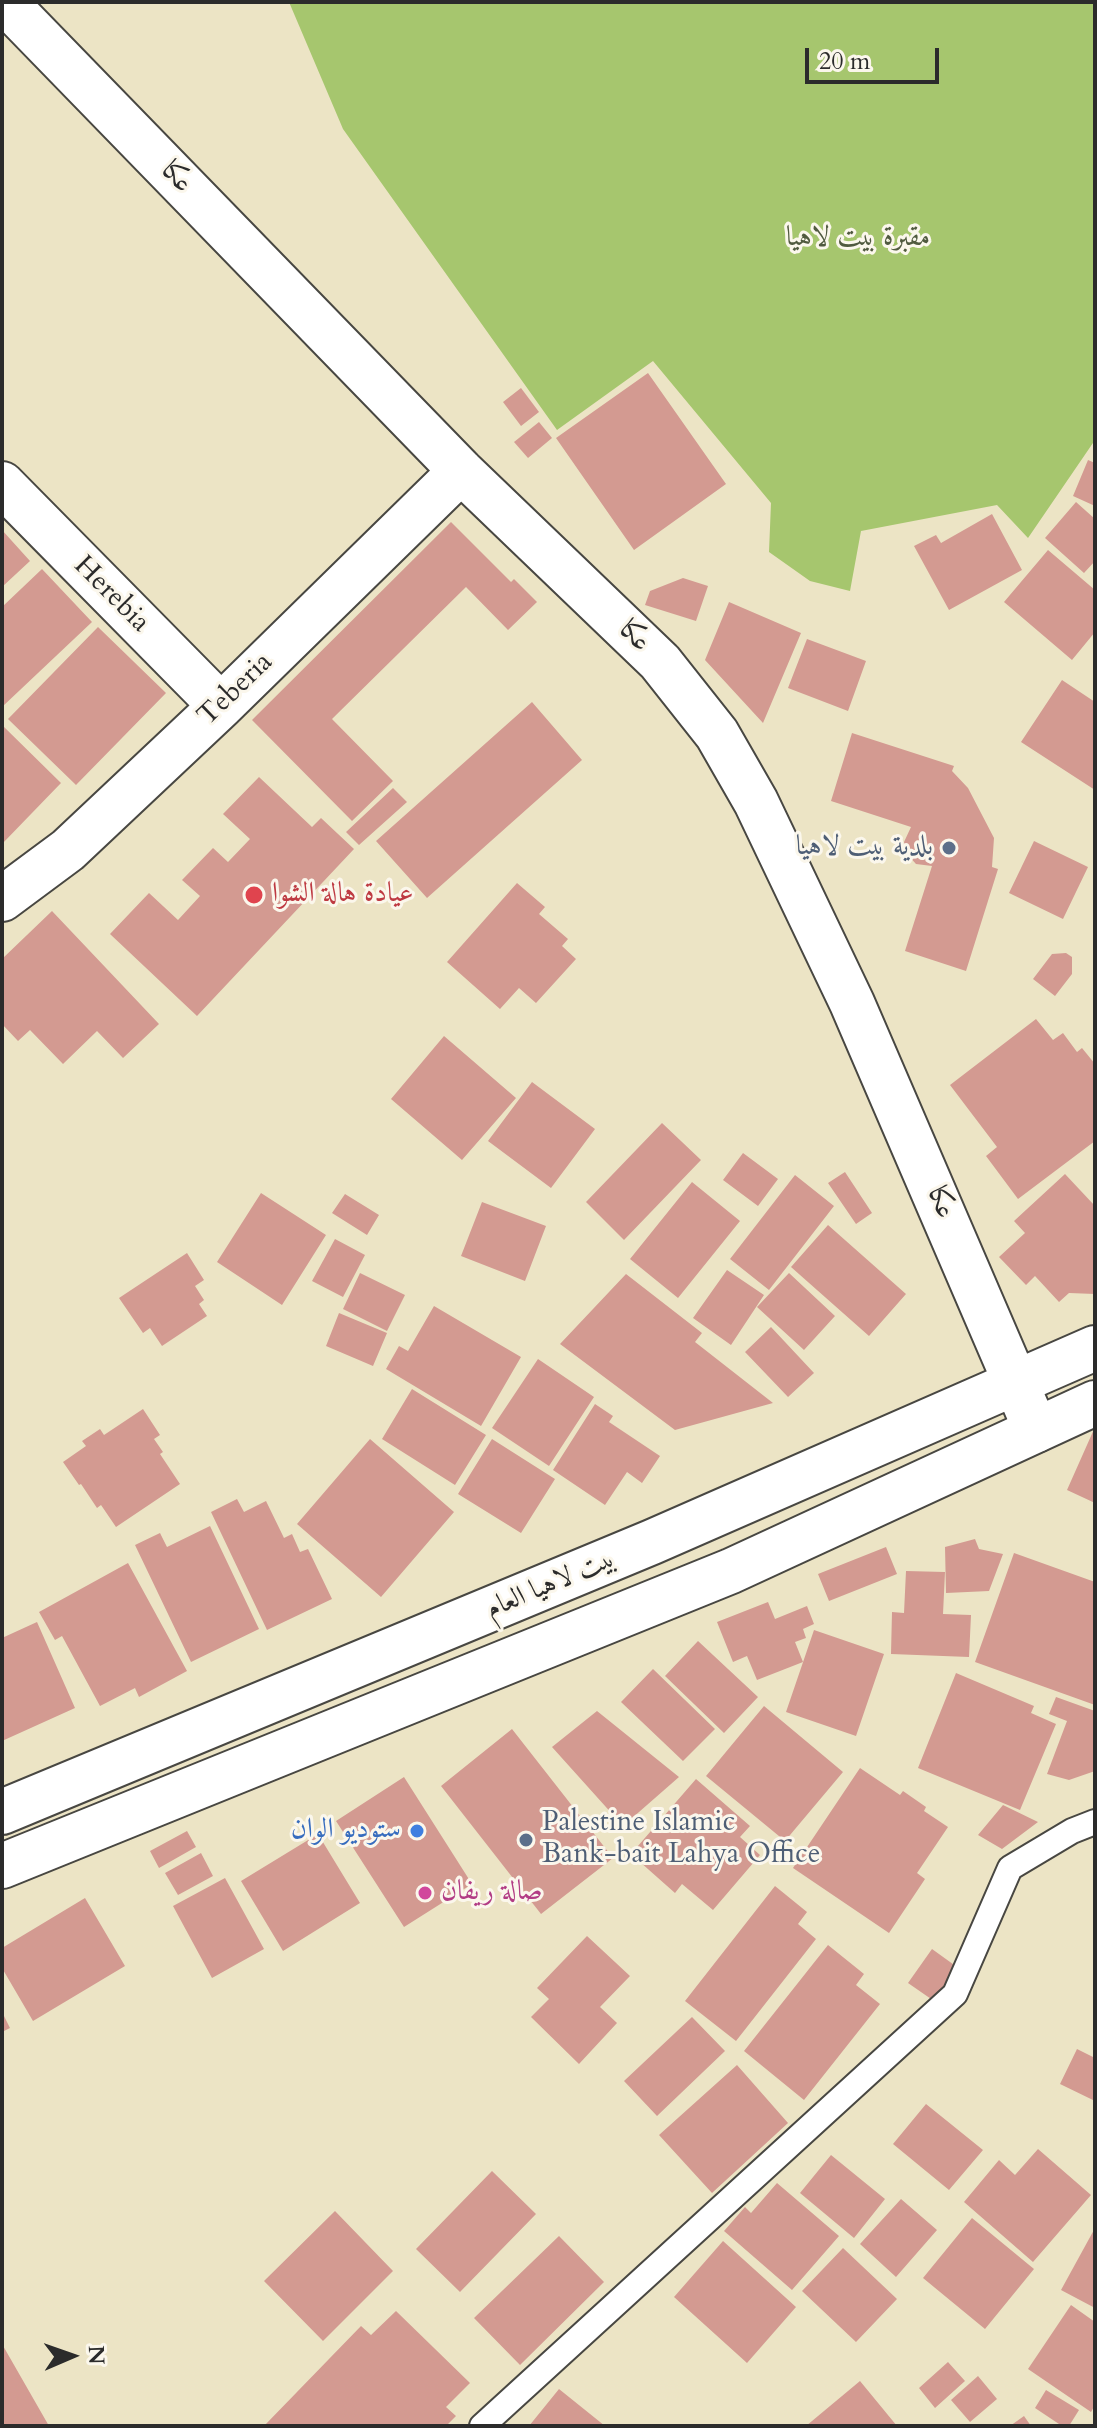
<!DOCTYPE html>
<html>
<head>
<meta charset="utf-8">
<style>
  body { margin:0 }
  #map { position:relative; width:1097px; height:2428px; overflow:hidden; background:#ece4c5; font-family:Cardo,serif }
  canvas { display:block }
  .frame { position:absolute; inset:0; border:4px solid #2b2b2b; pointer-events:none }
  .north { position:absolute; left:32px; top:2316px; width:80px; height:80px; -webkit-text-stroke:6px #fbf7ec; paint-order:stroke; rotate:88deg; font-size:22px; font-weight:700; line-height:32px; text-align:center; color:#2b2b2b }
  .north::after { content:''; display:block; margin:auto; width:28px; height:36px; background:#2b2b2b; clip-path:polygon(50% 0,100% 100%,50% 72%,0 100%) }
  .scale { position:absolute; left:805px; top:48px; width:134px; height:36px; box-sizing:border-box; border:4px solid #2b2b2b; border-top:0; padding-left:10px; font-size:24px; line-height:28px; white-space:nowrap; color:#2b2b2b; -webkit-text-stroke:6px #fbf7ec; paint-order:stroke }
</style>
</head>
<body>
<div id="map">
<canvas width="1097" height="2428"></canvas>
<div class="frame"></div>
<div class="north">N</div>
<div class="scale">20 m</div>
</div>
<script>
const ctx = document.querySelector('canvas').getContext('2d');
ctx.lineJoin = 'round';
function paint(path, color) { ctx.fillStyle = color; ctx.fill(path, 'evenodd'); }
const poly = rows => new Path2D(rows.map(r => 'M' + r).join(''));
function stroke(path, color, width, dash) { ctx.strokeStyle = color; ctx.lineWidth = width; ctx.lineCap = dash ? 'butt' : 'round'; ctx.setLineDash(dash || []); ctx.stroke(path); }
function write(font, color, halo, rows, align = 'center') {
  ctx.font = font + ' Cardo,Amiri,serif'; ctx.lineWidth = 6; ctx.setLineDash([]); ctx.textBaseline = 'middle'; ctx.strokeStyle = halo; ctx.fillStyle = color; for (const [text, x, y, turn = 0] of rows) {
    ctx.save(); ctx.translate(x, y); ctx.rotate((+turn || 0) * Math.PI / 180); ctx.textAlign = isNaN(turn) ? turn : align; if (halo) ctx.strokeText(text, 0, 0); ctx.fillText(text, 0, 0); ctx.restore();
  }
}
const green = poly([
  [289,2,1095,2,1095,440,1028,538,997,505,861,531,850,591,810,581,769,552,771,503,653,361,557,430,343,129]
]);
const building = poly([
  [648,373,726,484,634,550,556,438],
  [521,388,539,412,521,426,503,402],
  [539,422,552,438,528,458,514,442],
  [1088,460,1095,463,1095,506,1073,496],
  [1076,502,1095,519,1095,561,1084,573,1045,538],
  [992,514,1022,570,949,610,914,546,936,535,941,543],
  [451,522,511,582,514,579,537,602,508,630,466,587,332,719,393,781,352,821,252,720],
  [2,530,30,561,2,587],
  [1048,550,1095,590,1095,632,1072,660,1004,602],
  [42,569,92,622,2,707,2,607],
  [683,578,708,586,696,621,645,605,650,591],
  [729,602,801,633,763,723,705,660],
  [98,627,166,693,76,785,8,719],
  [807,639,866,661,848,711,788,688],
  [1062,680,1095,702,1095,790,1021,742],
  [532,702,582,760,427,898,376,841],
  [2,725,61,783,2,844],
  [852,733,954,766,952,771,968,788,994,838,992,867,998,869,966,971,905,951,932,866,916,864,907,854,904,842,911,827,831,801],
  [259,777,312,827,321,818,354,849,197,1016,110,934,149,893,178,920,200,896,182,880,213,848,228,862,250,839,223,814],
  [393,788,407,802,359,845,346,832],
  [1034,841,1088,867,1063,919,1009,893],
  [517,883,545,907,539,914,568,939,562,946,576,959,536,1003,519,988,500,1009,447,962],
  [52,911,159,1024,123,1058,97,1031,63,1064,30,1030,18,1041,2,1024,2,959],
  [1066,953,1072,957,1072,974,1055,996,1033,979,1052,954],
  [1036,1019,1053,1040,1063,1033,1077,1052,1082,1048,1095,1064,1095,1141,1018,1199,986,1156,997,1147,950,1085],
  [444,1036,516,1098,462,1160,391,1099],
  [532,1082,595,1129,551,1188,488,1141],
  [662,1123,701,1160,624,1240,586,1202],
  [743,1153,778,1179,758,1206,723,1180],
  [845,1172,872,1213,856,1224,828,1183],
  [1065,1174,1095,1206,1095,1294,1069,1293,1059,1302,1035,1276,1026,1285,999,1257,1025,1233,1014,1221],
  [795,1175,834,1206,769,1290,730,1259],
  [692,1182,740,1221,678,1298,630,1259],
  [261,1193,326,1235,282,1305,217,1262],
  [345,1194,379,1215,367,1235,332,1213],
  [482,1202,546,1226,525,1281,461,1256],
  [828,1225,906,1294,869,1336,791,1267],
  [335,1239,365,1255,343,1297,312,1281],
  [187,1253,204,1280,195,1286,204,1300,199,1304,207,1316,162,1346,150,1328,143,1333,119,1298],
  [727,1270,764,1295,731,1345,693,1318],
  [360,1273,405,1295,387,1331,343,1309],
  [789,1273,835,1316,804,1350,757,1307],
  [626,1274,702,1333,695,1342,773,1403,675,1430,560,1344],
  [434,1306,521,1357,481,1426,386,1369,399,1346,408,1351],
  [339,1313,387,1333,373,1366,326,1346],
  [771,1327,814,1373,788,1397,745,1352],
  [538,1359,594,1397,549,1466,492,1428],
  [412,1389,486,1435,455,1485,382,1439],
  [595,1404,613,1416,609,1422,660,1456,642,1483,627,1472,605,1505,553,1470],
  [143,1409,160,1435,154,1439,163,1452,160,1454,180,1484,116,1527,101,1505,97,1508,81,1484,79,1485,63,1462,86,1446,82,1441,100,1429,104,1435],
  [1095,1427,1095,1503,1067,1490],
  [370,1439,454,1512,381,1597,297,1524],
  [492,1439,555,1479,521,1533,458,1494],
  [237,1499,244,1512,266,1501,284,1538,292,1534,300,1552,308,1549,332,1599,267,1630,211,1512],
  [210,1526,259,1629,191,1662,135,1545,160,1533,167,1547],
  [975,1539,979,1549,1003,1554,989,1591,946,1593,945,1547],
  [886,1547,897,1574,829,1601,818,1574],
  [1014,1553,1095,1582,1095,1705,975,1662],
  [128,1563,187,1671,139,1697,135,1688,100,1706,62,1636,55,1640,39,1612],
  [906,1571,945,1572,943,1614,971,1615,969,1657,891,1654,892,1612,904,1613],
  [768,1602,775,1619,807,1606,814,1624,803,1629,806,1638,795,1642,803,1662,757,1680,747,1656,733,1662,717,1622],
  [37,1622,75,1708,2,1741,2,1638],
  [814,1630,884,1654,856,1736,786,1712],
  [698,1641,758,1697,724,1733,665,1676],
  [653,1669,715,1729,683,1761,621,1702],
  [956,1673,1034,1706,1031,1713,1056,1724,1020,1810,918,1768],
  [1056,1697,1095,1711,1095,1771,1069,1780,1047,1774,1067,1721,1049,1714],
  [764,1706,843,1772,785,1841,706,1776],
  [597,1711,679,1777,623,1826,552,1747],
  [512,1729,613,1858,541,1914,441,1786],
  [860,1768,900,1795,903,1791,926,1807,924,1811,948,1827,917,1873,925,1879,889,1933,793,1868],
  [404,1777,472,1884,404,1927,336,1821],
  [696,1779,750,1826,740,1837,760,1855,713,1910,682,1884,675,1893,631,1854],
  [1003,1805,1038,1822,1002,1849,978,1835],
  [187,1831,196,1847,159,1868,150,1851],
  [318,1834,360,1903,283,1951,241,1881],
  [201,1853,213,1876,178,1895,165,1873],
  [225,1878,264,1949,212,1978,173,1906],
  [775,1886,807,1912,798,1924,816,1939,736,2041,685,2001],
  [85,1898,125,1966,33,2021,2,1968,2,1948],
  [587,1936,630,1976,600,2007,617,2023,579,2064,531,2017,549,1999,537,1988],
  [828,1945,864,1974,856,1985,880,2004,804,2100,744,2051],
  [932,1949,957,1967,934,2001,908,1983],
  [2,2012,10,2028,2,2032],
  [692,2017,725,2051,657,2116,624,2081],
  [1077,2049,1095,2058,1095,2101,1060,2084],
  [737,2065,788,2123,712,2193,659,2135],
  [926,2104,983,2150,949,2190,893,2144],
  [1038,2149,1091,2195,1033,2262,964,2202,999,2160,1015,2175],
  [831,2155,885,2199,854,2238,800,2193],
  [492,2171,536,2214,460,2292,416,2249],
  [777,2183,839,2236,792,2290,724,2231,745,2207,751,2213],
  [901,2199,937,2230,896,2277,860,2244],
  [335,2211,393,2271,323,2341,264,2281],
  [972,2218,1034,2269,985,2329,923,2278],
  [1095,2228,1095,2308,1061,2290],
  [559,2236,604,2282,520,2365,474,2318],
  [723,2241,796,2307,747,2363,674,2297],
  [843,2248,897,2299,856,2342,802,2291],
  [1071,2305,1095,2322,1095,2405,1091,2412,1028,2369],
  [396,2311,470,2383,446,2407,456,2416,446,2426,264,2426,361,2326,371,2335],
  [2,2344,49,2426,2,2426],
  [948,2362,965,2381,935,2408,919,2388],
  [978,2376,997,2399,970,2422,951,2400],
  [860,2381,897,2426,806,2426],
  [559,2389,605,2426,529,2426],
  [1046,2390,1079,2410,1069,2426,1062,2426,1035,2408],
  [1024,2416,1031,2426,1010,2426]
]);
const lane = poly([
  [482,2426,955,1994,1010,1868,1072,1831,1095,1822]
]);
const street = poly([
  [5,2,461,471,660,662,717,734,756,802,852,1003,1036,1430],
  [2,484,221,706],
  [2,899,68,850,221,706,461,471]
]);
const secondary = poly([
  [2,1812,652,1542,1095,1348],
  [2,1866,731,1571,1095,1403]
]);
const markers = [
  [949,848,8,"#5c6f8a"],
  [254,895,10,"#e0444e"],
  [417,1831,8,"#3f7fe0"],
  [526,1840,8,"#5c6f8a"],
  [425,1893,8,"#d1479c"]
];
const streetNames = [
  ["عكا",176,178,46],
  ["Herebia",111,595,45],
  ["عكا",634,637,44],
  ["Teberia",236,690,-44],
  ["عكا",940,1203,67],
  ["بيت لاهيا العام",551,1585,-23]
];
const parkNames = [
  ["مقبرة بيت لاهيا",858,239]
];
const serviceNames = [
  ["بلدية بيت لاهيا",933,848],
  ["Palestine Islamic",542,1824,"left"],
  ["Bank-bait Lahya Office",542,1856,"left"]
];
const healthNames = [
  ["عيادة هالة الشوا",272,895]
];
const shopNames = [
  ["ستوديو الوان",401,1831]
];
const hotelNames = [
  ["صالة ريفان",441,1893]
];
paint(green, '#a6c66e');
paint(building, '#d39a91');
stroke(lane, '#484742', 28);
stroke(street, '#484742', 48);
stroke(secondary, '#484742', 48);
stroke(lane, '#fff', 24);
stroke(street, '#fff', 44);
stroke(secondary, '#fff', 44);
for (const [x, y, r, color] of markers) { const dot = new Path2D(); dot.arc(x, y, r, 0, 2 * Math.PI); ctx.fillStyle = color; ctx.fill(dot); stroke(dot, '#fbf7ec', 3); }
write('28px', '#2b2b2b', '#fbf7ec', streetNames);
write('28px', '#505a3f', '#fbf7ec', parkNames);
write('28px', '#4e5e75', '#fbf7ec', serviceNames, 'right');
write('28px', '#be3a42', '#fbf7ec', healthNames, 'left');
write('28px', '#366cbe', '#fbf7ec', shopNames, 'right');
write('28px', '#b23c85', '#fbf7ec', hotelNames, 'left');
</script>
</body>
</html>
